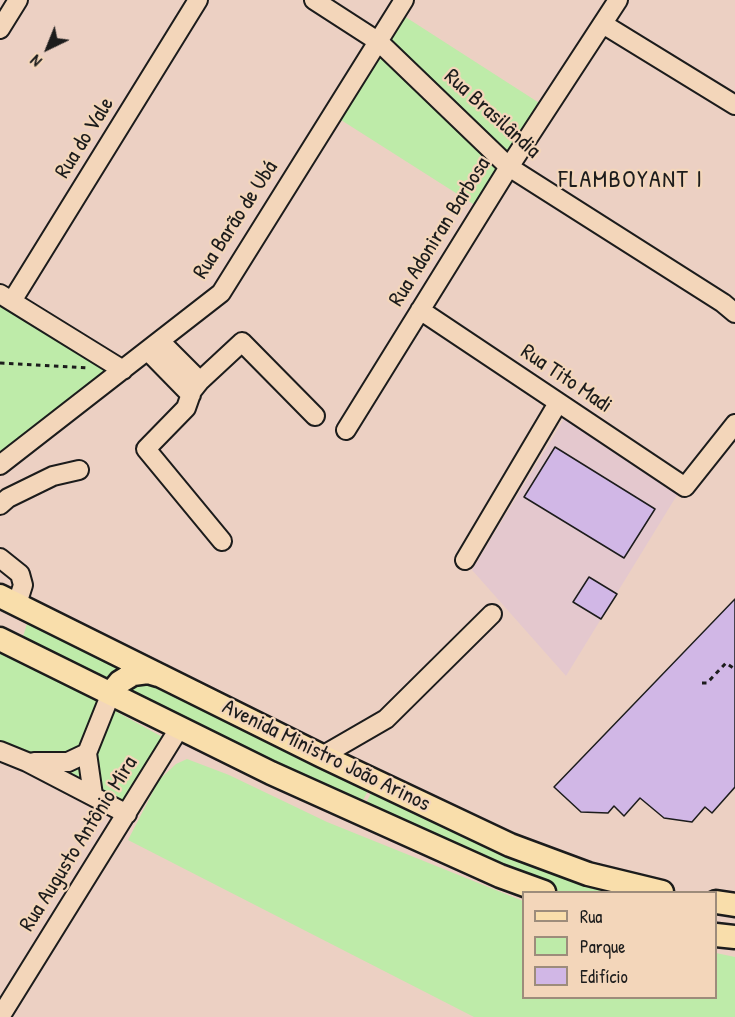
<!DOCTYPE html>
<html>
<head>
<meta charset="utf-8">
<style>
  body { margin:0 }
  #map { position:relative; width:735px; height:1017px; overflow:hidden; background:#ecd0c3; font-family:"Patrick Hand",sans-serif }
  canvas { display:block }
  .legend { position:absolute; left:522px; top:891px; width:195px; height:108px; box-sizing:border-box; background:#f3d6ba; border:2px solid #9d8c7b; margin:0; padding:8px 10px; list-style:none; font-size:18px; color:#1c1c1c }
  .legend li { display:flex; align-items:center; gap:12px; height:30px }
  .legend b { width:30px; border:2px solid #9d8c7b }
  .north { position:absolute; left:18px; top:18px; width:60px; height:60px; -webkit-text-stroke:4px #f3d6ba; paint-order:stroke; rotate:223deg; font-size:16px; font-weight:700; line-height:24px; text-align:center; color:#1c1c1c }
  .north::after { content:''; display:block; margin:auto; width:21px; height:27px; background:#1c1c1c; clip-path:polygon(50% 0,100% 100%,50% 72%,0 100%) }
</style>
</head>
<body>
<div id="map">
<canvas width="735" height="1017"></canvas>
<ul class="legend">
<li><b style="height:8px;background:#f9deab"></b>Rua</li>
<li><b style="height:16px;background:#beeba9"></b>Parque</li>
<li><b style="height:16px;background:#d1b7e6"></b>Edifício</li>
</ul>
<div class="north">N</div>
</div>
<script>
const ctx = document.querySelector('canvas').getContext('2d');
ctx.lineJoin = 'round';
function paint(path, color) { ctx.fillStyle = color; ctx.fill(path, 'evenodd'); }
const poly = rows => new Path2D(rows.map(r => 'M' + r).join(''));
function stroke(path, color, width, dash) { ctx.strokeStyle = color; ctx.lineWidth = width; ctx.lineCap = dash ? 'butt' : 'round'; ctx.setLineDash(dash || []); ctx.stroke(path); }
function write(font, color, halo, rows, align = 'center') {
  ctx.font = font + ' "Patrick Hand",sans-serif'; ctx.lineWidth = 4.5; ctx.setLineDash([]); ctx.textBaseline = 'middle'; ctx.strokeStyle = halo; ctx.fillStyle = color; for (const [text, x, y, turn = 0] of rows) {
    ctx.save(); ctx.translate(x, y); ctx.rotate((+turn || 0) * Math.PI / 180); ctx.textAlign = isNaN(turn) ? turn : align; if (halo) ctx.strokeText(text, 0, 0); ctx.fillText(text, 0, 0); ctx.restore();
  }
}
const built = poly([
  [567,414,682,487,566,676,472,570]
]);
const green = poly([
  [404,16,544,106,481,209,341,120],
  [0,294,123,370,0,465],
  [29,617,371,785,358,810,21,643],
  [0,651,95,700,166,739,121,805,0,744],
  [187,759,229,775,327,822,523,901,524,998,716,998,716,953,735,957,735,1017,474,1017,128,840,159,780,176,764],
  [374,787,652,892,548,892,361,813]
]);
const building = poly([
  [555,447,655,509,624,558,524,497,555,447],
  [589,577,617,594,601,619,573,602,589,577],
  [735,599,735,787,712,813,705,807,692,822,664,818,640,798,624,816,614,806,608,813,581,812,554,787,735,599]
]);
const path = poly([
  [0,363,88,368],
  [702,683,707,683,726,663,735,669]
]);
const minor = poly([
  [314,0,379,42,509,167,723,303,735,313],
  [603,24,735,105],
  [0,29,18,0],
  [0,294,123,370],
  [12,301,198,0],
  [420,310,685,487,735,424],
  [160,341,200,381,242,342,315,416],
  [148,351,191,395],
  [200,381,192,391,186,408,146,449,222,541],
  [346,430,509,167,618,0],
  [0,465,221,293,404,0],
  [0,505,8,498,53,476,79,470],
  [0,558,20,574,23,585,17,604],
  [465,560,558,403],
  [0,751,27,762,127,814],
  [322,756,386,719,492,614],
  [34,762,68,762,87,753],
  [93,795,87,753,111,693],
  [0,1017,180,727]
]);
const major = poly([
  [0,596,322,756,510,845,588,874,662,892],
  [0,639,271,773,500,876,544,892],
  [111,693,120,682,133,674,148,672,158,675],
  [716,902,735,905],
  [716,935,735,937]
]);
const streetNames = [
  ["Rua Brasilândia",492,114,42],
  ["Rua do Vale",85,138,-58],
  ["Rua Barão de Ubá",236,220,-57],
  ["Rua Adoniran Barbosa",440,232,-58],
  ["Rua Tito Madi",566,379,34],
  ["Avenida Ministro João Arinos",326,756,26],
  ["Rua Augusto Antônio Mira",79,844,-58]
];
const neighbourhoodNames = [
  ["FLAMBOYANT I",631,181]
];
paint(built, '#e4c8ce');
paint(green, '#beeba9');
paint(building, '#d1b7e6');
stroke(building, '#1c1c1c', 1.5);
stroke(minor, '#1c1c1c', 22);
stroke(major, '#1c1c1c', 27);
stroke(path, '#1c1c1c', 3, [4.5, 4.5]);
stroke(minor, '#f3d6ba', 18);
stroke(major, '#f9deab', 22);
write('22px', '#1c1c1c', '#f3d6ba', streetNames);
ctx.letterSpacing = '1.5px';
write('24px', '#1c1c1c', '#f3d6ba', neighbourhoodNames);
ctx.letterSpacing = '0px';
</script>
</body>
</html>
